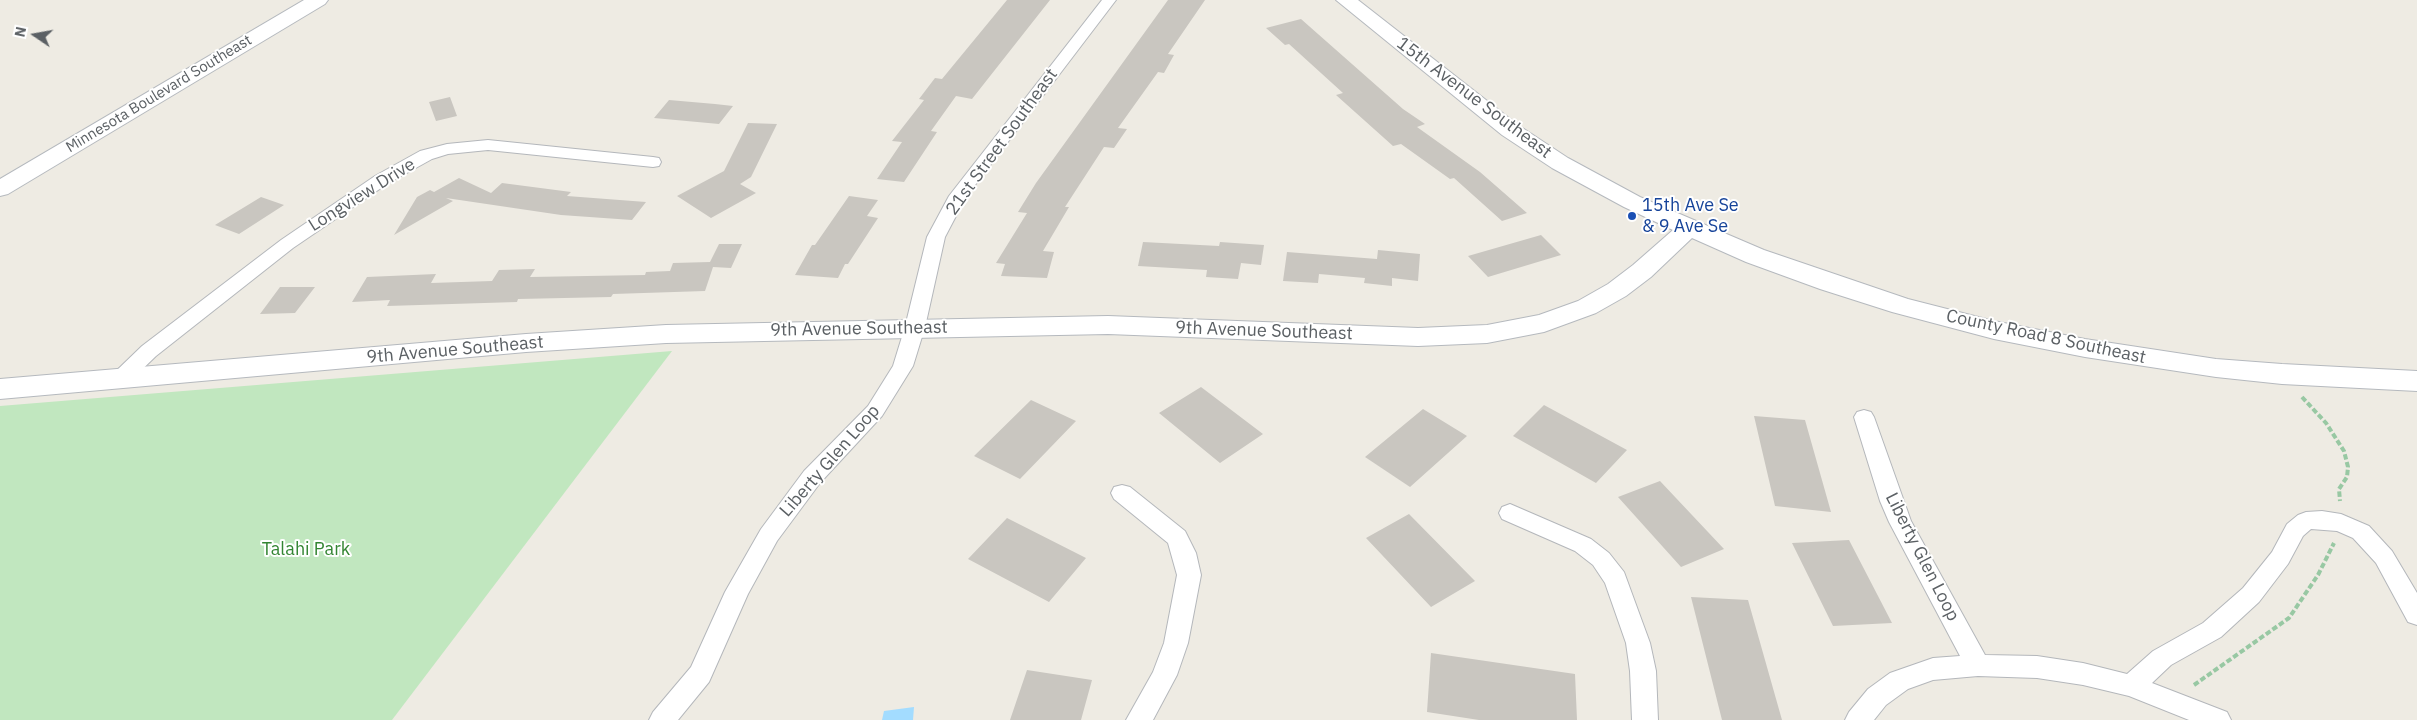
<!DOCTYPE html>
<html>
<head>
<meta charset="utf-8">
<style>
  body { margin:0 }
  #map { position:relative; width:2417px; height:720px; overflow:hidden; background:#eeebe3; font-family:"IBM Plex Sans",sans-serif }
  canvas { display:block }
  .north { position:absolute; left:10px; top:10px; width:50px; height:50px; -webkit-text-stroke:4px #fff; paint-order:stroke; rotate:282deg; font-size:14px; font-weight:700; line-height:20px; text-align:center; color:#5b6064 }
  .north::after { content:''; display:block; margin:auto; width:18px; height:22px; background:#5b6064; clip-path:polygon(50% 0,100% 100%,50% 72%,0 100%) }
</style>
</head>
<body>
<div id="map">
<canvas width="2417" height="720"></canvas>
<div class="north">N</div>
</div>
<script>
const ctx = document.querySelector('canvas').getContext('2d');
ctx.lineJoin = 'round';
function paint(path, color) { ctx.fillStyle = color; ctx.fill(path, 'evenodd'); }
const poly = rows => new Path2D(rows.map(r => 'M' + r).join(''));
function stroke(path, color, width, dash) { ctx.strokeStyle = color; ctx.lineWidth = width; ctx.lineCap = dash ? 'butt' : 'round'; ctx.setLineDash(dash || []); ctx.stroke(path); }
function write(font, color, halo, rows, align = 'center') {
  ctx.font = font + ' "IBM Plex Sans",sans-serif'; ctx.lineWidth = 4; ctx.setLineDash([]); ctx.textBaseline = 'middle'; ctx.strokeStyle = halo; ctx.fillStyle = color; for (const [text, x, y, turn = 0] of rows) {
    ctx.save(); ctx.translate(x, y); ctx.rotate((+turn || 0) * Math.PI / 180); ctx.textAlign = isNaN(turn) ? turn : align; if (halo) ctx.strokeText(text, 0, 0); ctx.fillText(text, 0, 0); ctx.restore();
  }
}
const green = poly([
  [672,351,392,720,0,720,0,406]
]);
const water = poly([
  [914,707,913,720,882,720,884,711]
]);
const building = poly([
  [1007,0,1050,0,972,99,956,96,931,131,937,132,904,182,877,179,902,142,892,141,924,100,919,99,935,78,942,79],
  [1168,0,1205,0,1168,54,1174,55,1164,73,1158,72,1118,128,1127,129,1114,148,1104,147,1065,207,1069,207,1043,251,1054,252,1047,278,1001,276,1005,264,996,263,1027,213,1018,212,1036,183],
  [1301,19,1403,109,1425,124,1417,127,1480,172,1527,213,1502,221,1454,178,1450,179,1401,144,1393,146,1336,95,1343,93,1289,44,1285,45,1266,28],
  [450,97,457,116,436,121,429,102],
  [669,100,715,104,733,106,719,124,654,118],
  [748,123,777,124,751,177,740,184,756,193,711,218,677,196,724,171],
  [459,178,491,193,502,183,571,192,567,196,646,202,632,220,561,215,446,198,453,201,394,235,417,197,430,190,434,192],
  [849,196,878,200,867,216,878,218,848,264,845,264,838,278,795,275,812,245,815,245],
  [261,197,284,205,239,234,215,225],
  [1541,235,1561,255,1488,277,1468,256],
  [1143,242,1219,246,1220,242,1264,245,1261,265,1241,263,1238,279,1206,277,1207,270,1138,266],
  [719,244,742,244,731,268,713,267,705,291,613,294,611,297,518,299,517,302,387,306,390,300,352,302,367,277,436,274,431,283,492,281,499,270,535,269,530,277,645,275,646,272,670,271,673,263,710,262],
  [1378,250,1420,254,1418,281,1392,278,1392,286,1364,283,1365,278,1319,274,1318,283,1283,281,1287,252,1377,259],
  [280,287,315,287,295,313,260,314],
  [1201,387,1263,434,1220,463,1159,413],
  [1031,400,1076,421,1020,479,974,456],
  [1544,405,1627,450,1596,483,1513,436],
  [1423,409,1467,436,1410,487,1365,457],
  [1754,416,1805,420,1831,512,1775,506],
  [1660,481,1724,549,1681,567,1618,497],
  [1409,514,1475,581,1431,607,1366,538],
  [1007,518,1086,558,1049,602,968,559],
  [1849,540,1892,623,1833,626,1792,543],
  [1691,597,1748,600,1782,720,1722,720],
  [1431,653,1575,674,1577,720,1479,720,1427,712],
  [1027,670,1092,680,1081,720,1010,720]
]);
const path = poly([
  [2302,397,2326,423,2344,451,2348,467,2347,477,2339,489,2340,501],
  [2194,685,2289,618,2318,575,2334,543]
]);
const street = poly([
  [1102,0,1116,0,966,197,945,237,925,327,913,366,882,416,820,483,777,541,748,594,709,682,678,720,649,720,653,712,691,667,725,592,761,529,804,471,868,406,893,366,905,327,927,237,949,196,1102,0],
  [488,140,653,157,659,158,661,162,659,166,653,167,488,150,448,154,432,159,387,184,293,248,156,356,128,383,121,385,114,383,111,378,114,373,142,346,281,240,375,176,420,151,447,144,488,140],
  [1864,410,1871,412,1874,417,1911,521,1985,655,2037,656,2083,663,2127,674,2153,651,2203,623,2243,588,2272,552,2287,524,2298,515,2306,512,2322,511,2341,514,2369,526,2392,551,2417,593,2417,625,2408,622,2376,563,2353,538,2337,531,2311,529,2303,536,2288,564,2259,602,2221,637,2171,665,2152,683,2227,712,2231,720,2189,720,2129,696,2083,685,2037,678,1978,676,1933,680,1908,689,1886,705,1874,720,1845,720,1849,712,1868,689,1890,673,1933,658,1960,656,1889,522,1880,501,1854,417,1857,412,1864,410],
  [1122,485,1130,487,1185,531,1196,553,1201,575,1188,643,1177,675,1153,720,1126,720,1153,672,1164,643,1177,575,1168,543,1114,499,1111,493,1114,487,1122,485],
  [1510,504,1591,539,1609,553,1624,572,1650,643,1656,671,1658,720,1632,720,1630,671,1626,643,1605,583,1593,565,1575,551,1502,519,1499,513,1502,507,1510,504]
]);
const secondary = poly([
  [304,0,328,0,325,4,8,194,0,196,0,179,304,0],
  [1336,0,1358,0,1518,125,1568,158,1640,197,1764,250,1908,299,1994,321,2085,339,2216,359,2282,364,2417,371,2417,391,2282,384,2216,377,2085,357,1994,339,1892,312,1820,289,1746,262,1692,238,1651,277,1626,296,1596,313,1544,332,1487,343,1418,346,1108,334,666,343,526,352,0,399,0,379,526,334,666,325,1108,316,1418,328,1487,325,1539,315,1578,301,1608,284,1633,265,1673,230,1624,207,1552,168,1502,135,1336,0]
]);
const markers = [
  [1632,216,5,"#1a4fb4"]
];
const farStreetnames = [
  ["Minnesota Boulevard Southeast",159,94,-31]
];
const streetNames = [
  ["15th Avenue Southeast",1474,98,37],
  ["21st Street Southeast",1002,142,-54],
  ["Longview Drive",362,195,-32],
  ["9th Avenue Southeast",859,329,-1],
  ["9th Avenue Southeast",1264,331,2],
  ["County Road 8 Southeast",2046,337,12],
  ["9th Avenue Southeast",455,350,-5],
  ["Liberty Glen Loop",830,461,-49],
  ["Liberty Glen Loop",1922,557,63]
];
const transitNames = [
  ["15th Ave Se",1642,206],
  ["& 9 Ave Se",1642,227]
];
const parkNames = [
  ["Talahi Park",306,550]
];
paint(green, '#c1e7bf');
paint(water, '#a3dcff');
paint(building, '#c9c6c0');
stroke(street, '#b4b7bb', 2);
stroke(secondary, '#b5b9be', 2);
stroke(path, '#98c8a3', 4, [5.5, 2.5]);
paint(street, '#fff');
paint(secondary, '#fff');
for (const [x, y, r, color] of markers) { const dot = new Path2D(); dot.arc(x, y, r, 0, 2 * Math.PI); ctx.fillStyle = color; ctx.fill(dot); stroke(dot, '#fff', 2); }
write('15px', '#5b6064', '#fff', farStreetnames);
write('18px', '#5b6064', '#fff', streetNames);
write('18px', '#164399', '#fff', transitNames, 'left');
write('18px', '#338532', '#fff', parkNames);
</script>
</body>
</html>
